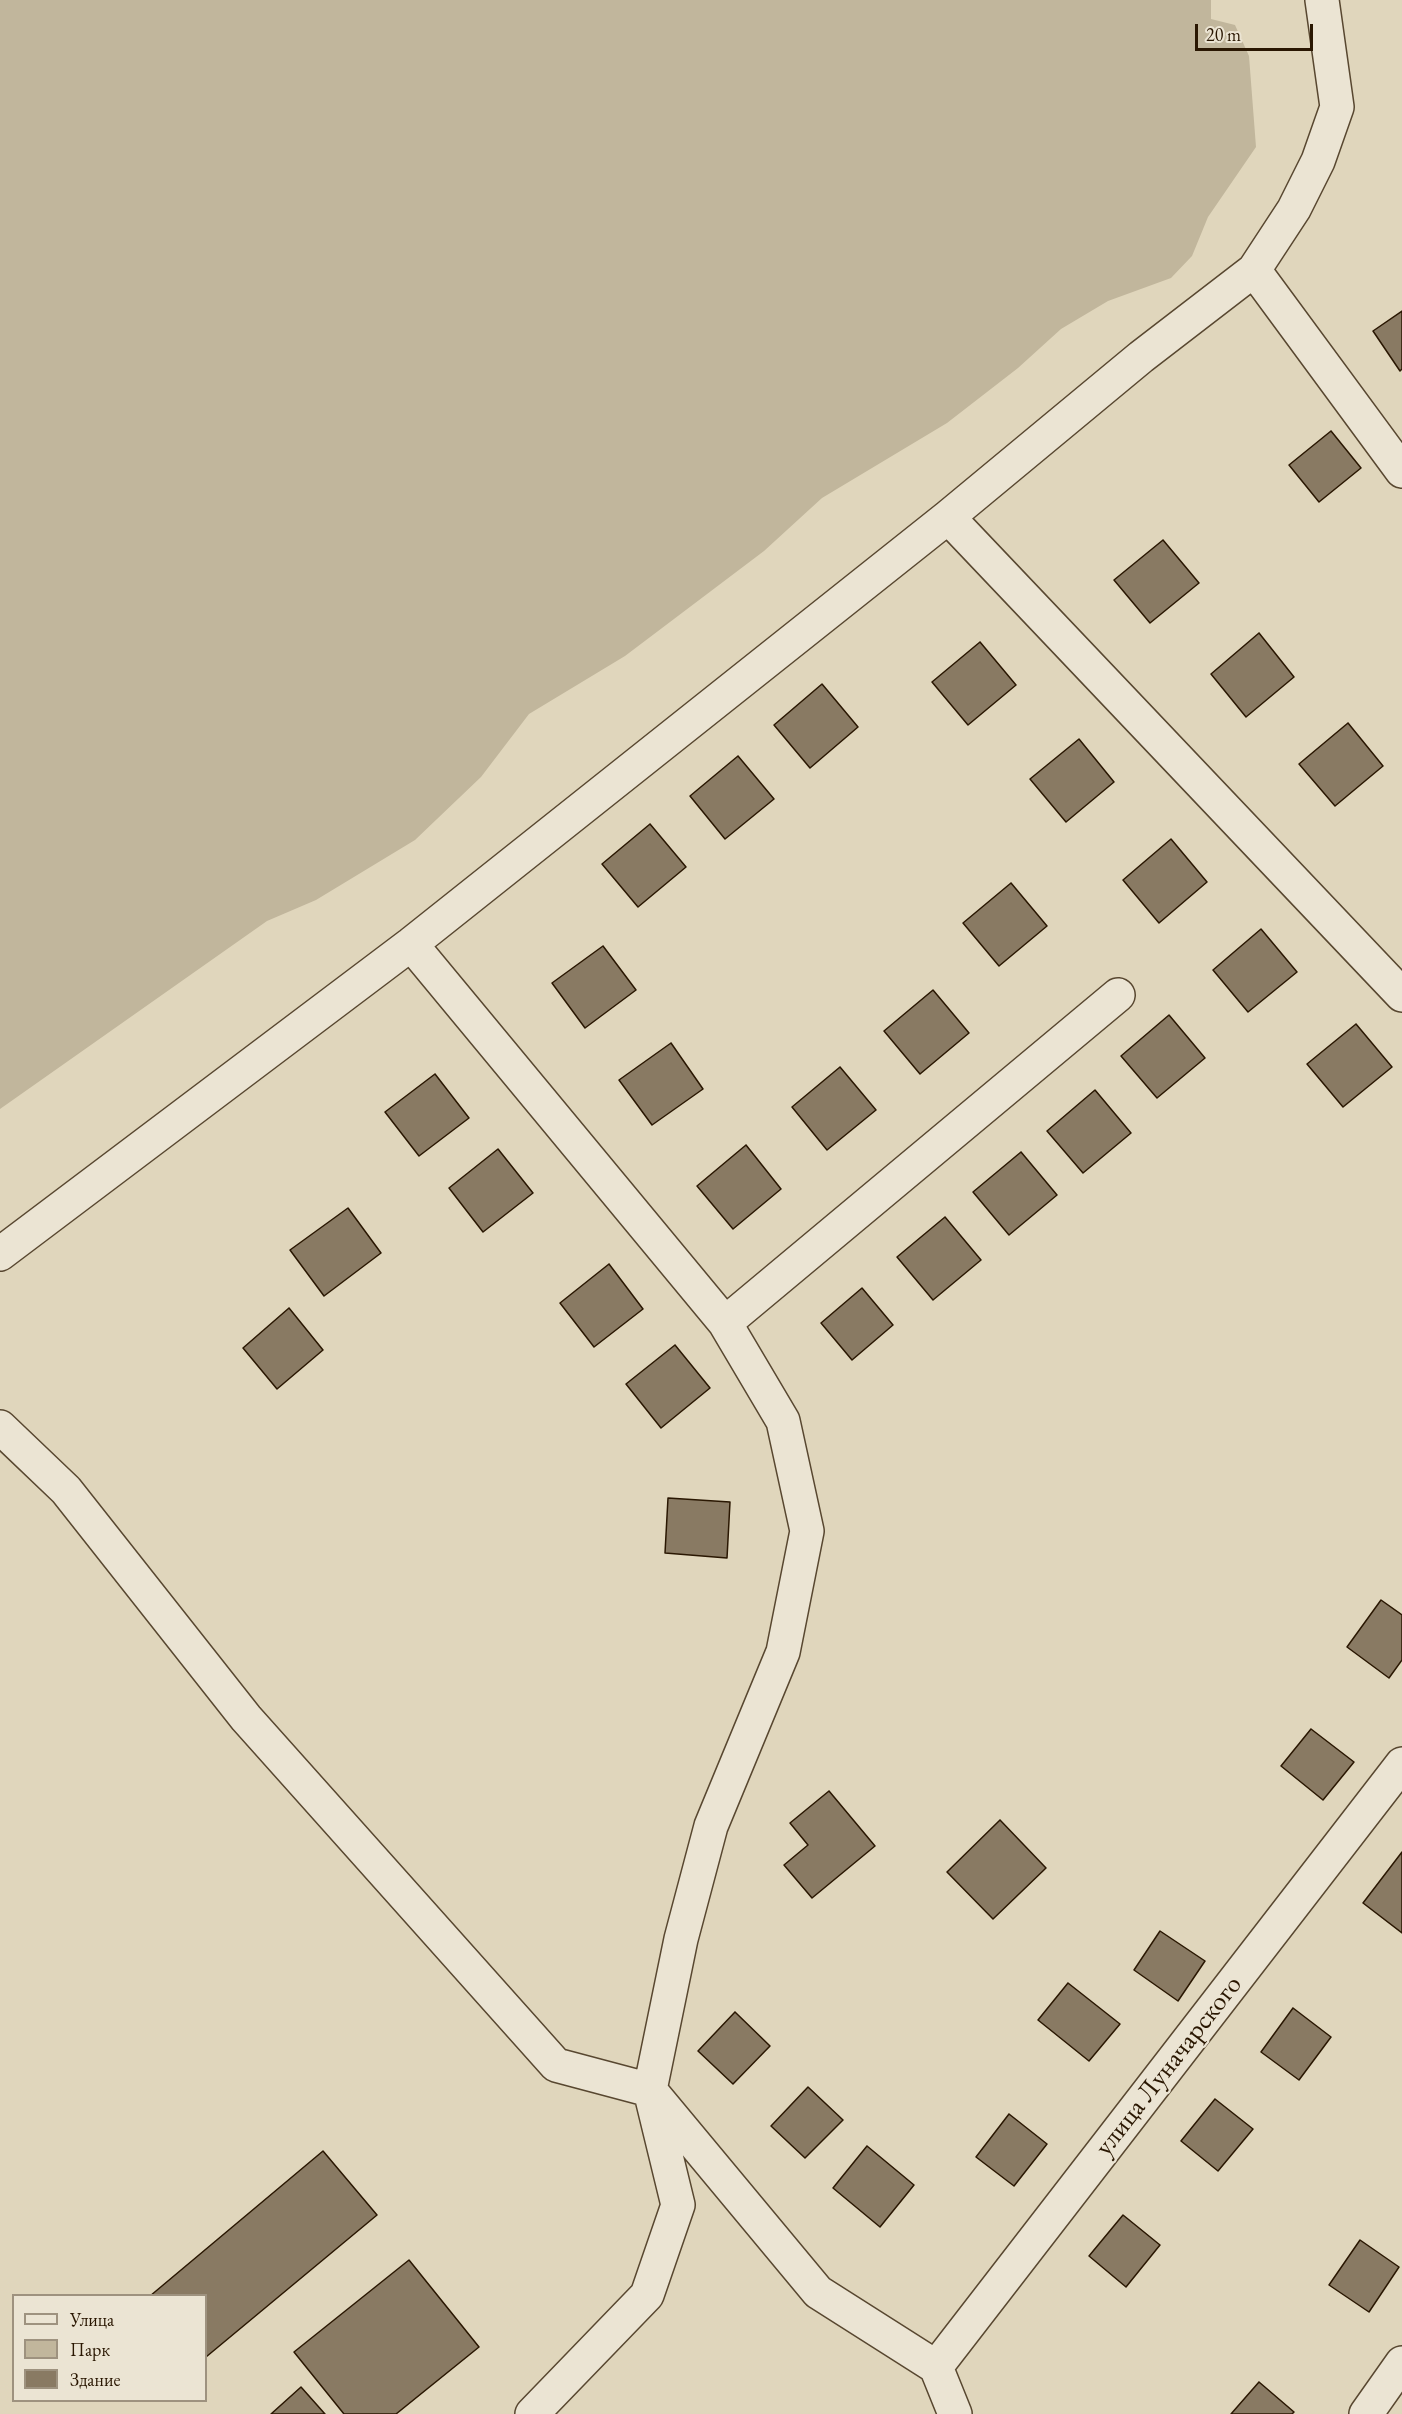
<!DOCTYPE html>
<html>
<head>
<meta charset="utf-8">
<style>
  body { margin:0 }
  #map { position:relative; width:1402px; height:2414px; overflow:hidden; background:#e0d6bc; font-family:"EB Garamond",serif }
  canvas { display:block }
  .legend { position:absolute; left:12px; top:2294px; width:195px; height:108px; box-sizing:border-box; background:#ebe4d3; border:2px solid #9e927f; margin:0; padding:8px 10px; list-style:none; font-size:18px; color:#2a1702 }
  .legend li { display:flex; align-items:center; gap:12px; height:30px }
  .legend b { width:30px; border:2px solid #9e927f }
  .scale { position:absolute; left:1195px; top:24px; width:118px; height:27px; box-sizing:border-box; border:3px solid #2a1702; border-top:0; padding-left:8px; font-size:18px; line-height:21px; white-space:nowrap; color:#2a1702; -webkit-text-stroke:4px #ebe4d3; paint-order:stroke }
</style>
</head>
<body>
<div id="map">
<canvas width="1402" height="2414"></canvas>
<ul class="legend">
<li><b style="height:8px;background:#ebe4d3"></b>Улица</li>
<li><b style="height:16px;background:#c1b69c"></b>Парк</li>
<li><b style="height:16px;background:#897a63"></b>Здание</li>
</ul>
<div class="scale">20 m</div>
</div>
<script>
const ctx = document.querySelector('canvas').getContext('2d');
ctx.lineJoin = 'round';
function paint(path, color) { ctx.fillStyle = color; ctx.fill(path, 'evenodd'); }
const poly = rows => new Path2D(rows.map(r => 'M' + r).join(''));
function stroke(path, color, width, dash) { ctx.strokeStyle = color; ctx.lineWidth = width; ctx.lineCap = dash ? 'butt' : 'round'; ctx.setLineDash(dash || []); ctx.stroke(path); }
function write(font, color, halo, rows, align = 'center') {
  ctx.font = font + ' "EB Garamond",serif'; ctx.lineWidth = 4.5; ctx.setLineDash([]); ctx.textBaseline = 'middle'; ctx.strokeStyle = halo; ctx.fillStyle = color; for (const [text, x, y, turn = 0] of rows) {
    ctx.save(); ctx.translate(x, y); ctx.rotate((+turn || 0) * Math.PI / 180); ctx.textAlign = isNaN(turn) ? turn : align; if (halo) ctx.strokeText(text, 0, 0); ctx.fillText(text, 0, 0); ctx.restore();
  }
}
const green = poly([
  [0,0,1211,0,1211,19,1235,25,1249,56,1256,147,1208,217,1192,256,1171,278,1108,301,1061,329,1018,368,947,423,822,498,764,551,625,656,529,714,481,777,415,840,316,900,267,921,0,1109]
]);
const building = poly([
  [1402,311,1402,369,1400,371,1373,331,1402,311],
  [1331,431,1361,468,1319,502,1289,465,1331,431],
  [1163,540,1199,583,1150,623,1114,580,1163,540],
  [1259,633,1294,677,1246,717,1211,674,1259,633],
  [980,642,1016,685,968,725,932,682,980,642],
  [822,684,858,727,810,768,774,725,822,684],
  [1348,723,1383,766,1335,806,1299,764,1348,723],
  [1079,739,1114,782,1066,822,1030,779,1079,739],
  [738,756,774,799,725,839,690,796,738,756],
  [650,824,686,867,638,907,602,864,650,824],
  [1171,839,1207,882,1159,923,1123,880,1171,839],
  [1011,883,1047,926,999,966,963,923,1011,883],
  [1261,929,1297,972,1248,1012,1213,970,1261,929],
  [603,946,636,990,585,1028,552,983,603,946],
  [933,990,969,1033,920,1074,884,1031,933,990],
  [1169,1015,1205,1058,1157,1098,1121,1056,1169,1015],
  [1356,1024,1392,1067,1343,1107,1307,1064,1356,1024],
  [671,1043,703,1089,652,1125,619,1080,671,1043],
  [840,1067,876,1110,827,1150,792,1107,840,1067],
  [435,1074,469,1118,419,1156,385,1112,435,1074],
  [1095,1090,1131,1133,1083,1173,1047,1131,1095,1090],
  [746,1145,781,1189,733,1229,697,1186,746,1145],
  [498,1149,533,1193,483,1232,449,1188,498,1149],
  [1021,1152,1057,1195,1009,1235,973,1192,1021,1152],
  [348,1208,381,1253,324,1296,290,1250,348,1208],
  [945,1217,981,1260,933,1300,897,1257,945,1217],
  [609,1264,643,1309,594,1347,560,1303,609,1264],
  [862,1288,893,1325,852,1360,821,1323,862,1288],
  [289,1308,323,1350,277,1389,243,1348,289,1308],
  [675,1345,710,1388,661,1428,626,1384,675,1345],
  [668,1498,730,1502,727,1558,665,1553,668,1498],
  [1381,1600,1402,1615,1402,1660,1389,1678,1347,1647,1381,1600],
  [1311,1729,1354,1762,1323,1800,1281,1766,1311,1729],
  [829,1791,875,1846,812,1898,784,1865,808,1845,790,1823,829,1791],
  [1000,1820,1046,1868,993,1919,947,1872,1000,1820],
  [1402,1852,1402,1933,1363,1903,1402,1852],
  [1160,1931,1205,1961,1178,2001,1134,1970,1160,1931],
  [1068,1983,1120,2024,1089,2061,1038,2020,1068,1983],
  [1293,2008,1331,2037,1299,2080,1261,2052,1293,2008],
  [735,2012,770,2046,733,2084,698,2051,735,2012],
  [808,2087,843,2120,805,2158,771,2126,808,2087],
  [1215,2099,1253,2129,1218,2171,1181,2141,1215,2099],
  [1009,2114,1047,2144,1014,2186,976,2157,1009,2114],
  [867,2146,914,2185,880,2227,833,2188,867,2146],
  [323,2151,377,2215,206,2357,206,2296,150,2296,323,2151],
  [1123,2215,1160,2245,1126,2287,1089,2256,1123,2215],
  [1360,2240,1399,2267,1369,2312,1329,2285,1360,2240],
  [409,2260,479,2347,396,2414,344,2414,294,2352,409,2260],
  [1259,2382,1294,2412,1292,2414,1231,2414,1259,2382],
  [301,2387,325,2414,271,2414,301,2387]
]);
const minor = poly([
  [1254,270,1402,471],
  [948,517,1402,995],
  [0,1254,411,944,948,517,1141,357,1254,270,1294,209,1318,161,1337,107,1322,0],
  [725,1323,1118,995],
  [0,1427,66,1490,246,1718,556,2065,650,2090,681,1939,711,1826,783,1652,807,1531,783,1421,725,1323,411,944],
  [936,2367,1402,1764],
  [532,2414,647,2295,678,2205,650,2090,818,2292,936,2367,955,2414],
  [1366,2414,1402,2363]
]);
const streetNames = [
  ["улица Луначарского",1169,2066,-52]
];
paint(green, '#c1b69c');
paint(building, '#897a63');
stroke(building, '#2a1702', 1.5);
stroke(minor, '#584730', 36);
stroke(minor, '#ebe4d3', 33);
write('27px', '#2a1702', '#ebe4d3', streetNames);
</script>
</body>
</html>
